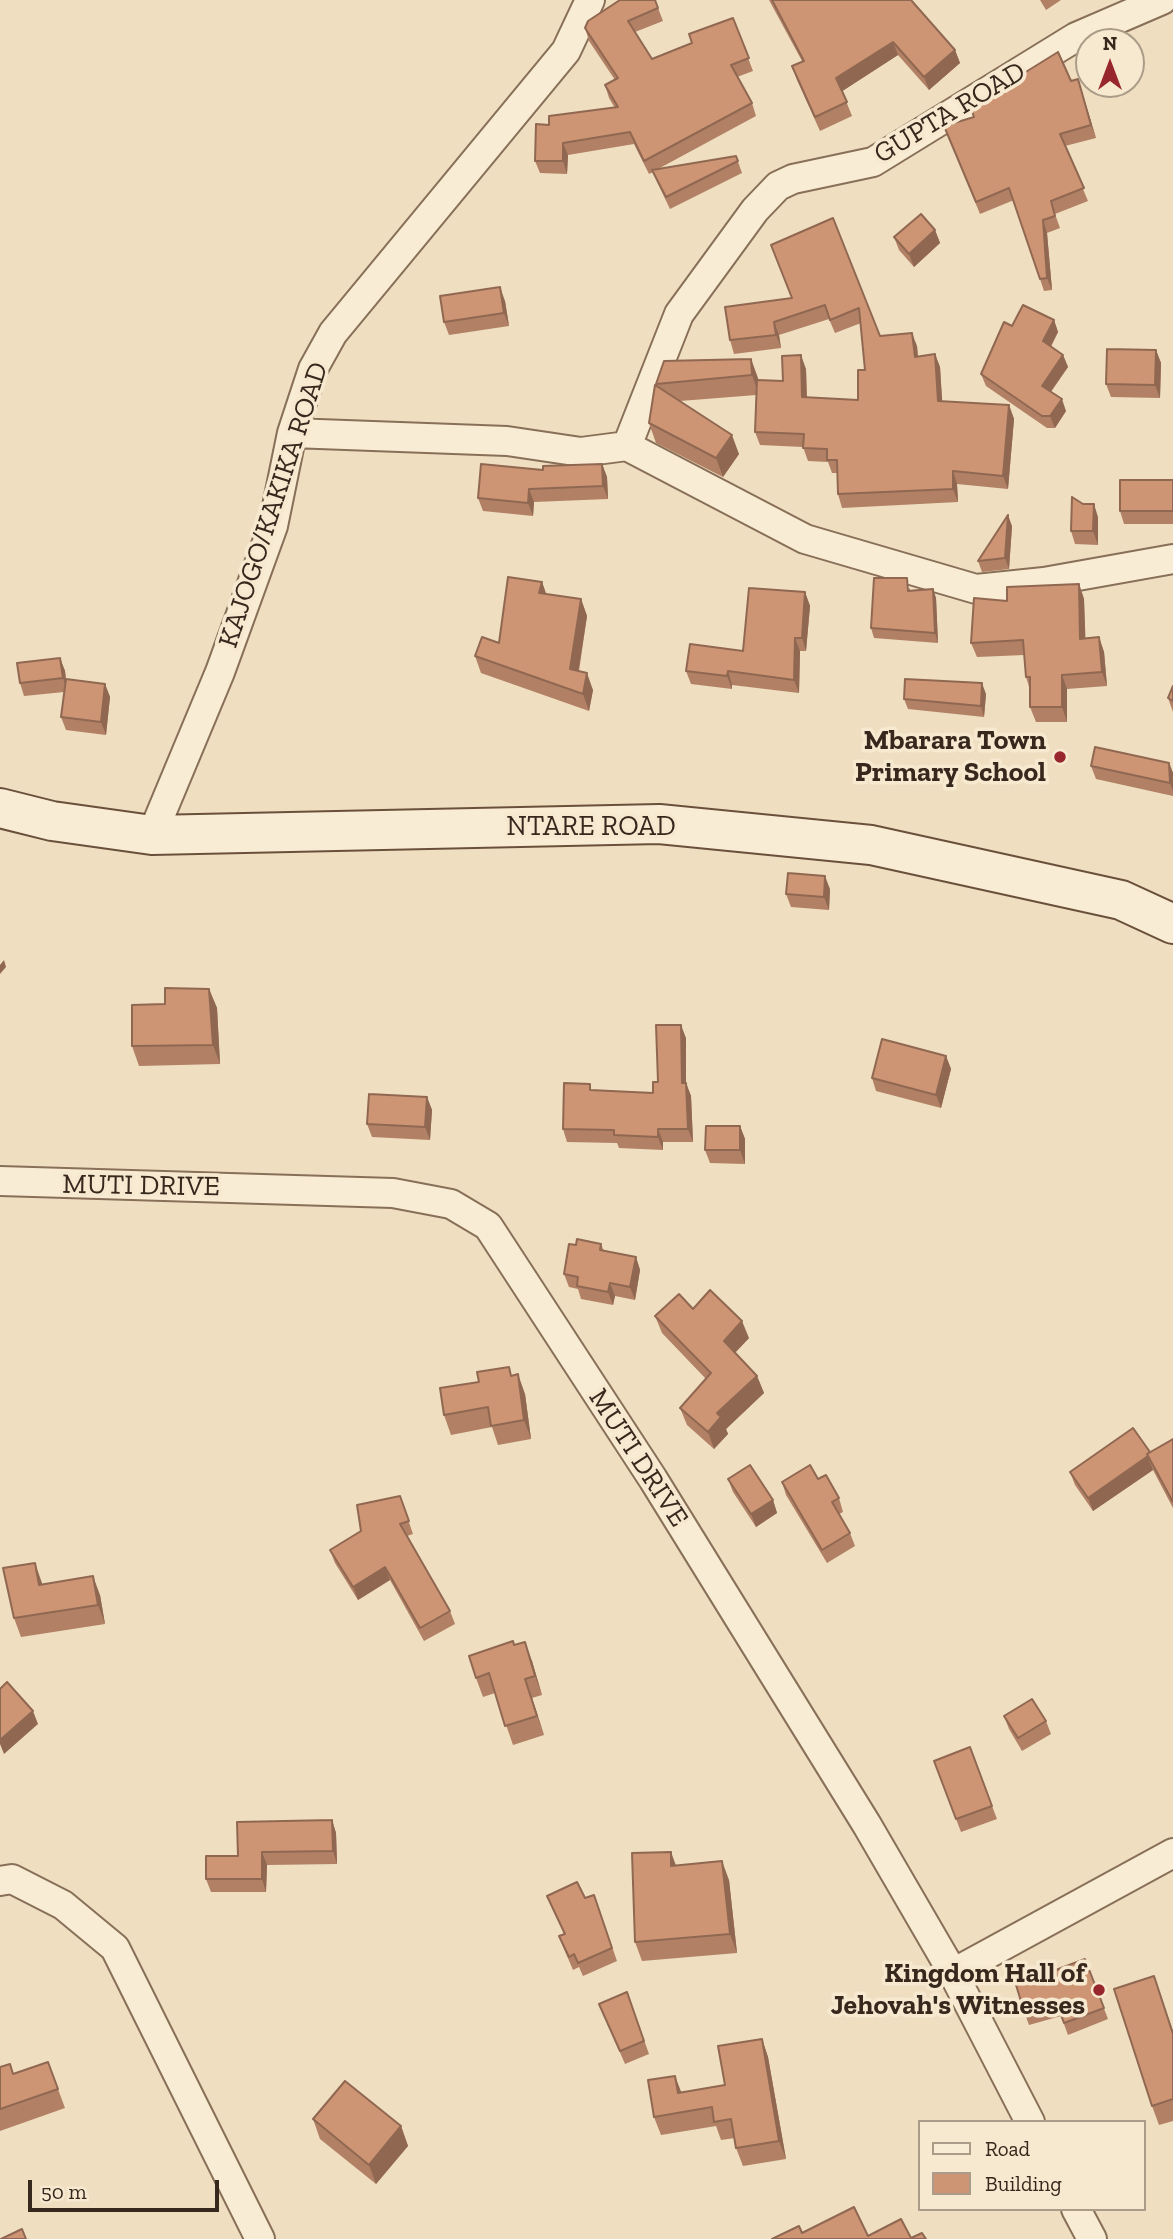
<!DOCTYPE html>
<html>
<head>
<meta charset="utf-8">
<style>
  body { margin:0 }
  #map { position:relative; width:1173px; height:2239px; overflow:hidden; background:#efdec0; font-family:"Zilla Slab",serif }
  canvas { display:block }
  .legend { position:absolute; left:918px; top:2120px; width:228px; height:91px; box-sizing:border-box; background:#f6e9d0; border:2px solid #aa9c88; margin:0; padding:9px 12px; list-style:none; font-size:21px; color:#37281d }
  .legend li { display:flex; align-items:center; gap:14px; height:35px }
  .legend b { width:35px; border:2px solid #aa9c88 }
  .north { position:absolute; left:1075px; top:28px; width:70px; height:70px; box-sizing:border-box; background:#f6e9d0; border:2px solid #aa9c88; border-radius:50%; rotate:0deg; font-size:19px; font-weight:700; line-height:28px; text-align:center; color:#37281d }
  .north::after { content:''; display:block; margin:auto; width:24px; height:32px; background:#98272d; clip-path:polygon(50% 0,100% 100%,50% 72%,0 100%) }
  .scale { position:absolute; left:28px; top:2180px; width:191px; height:32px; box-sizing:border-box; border:4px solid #37281d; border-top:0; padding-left:9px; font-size:21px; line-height:24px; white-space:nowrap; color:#37281d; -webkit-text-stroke:5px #f6e9d0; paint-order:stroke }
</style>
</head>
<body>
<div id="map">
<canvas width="1173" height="2239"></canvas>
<ul class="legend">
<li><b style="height:9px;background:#f9ecd4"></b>Road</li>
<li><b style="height:19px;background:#ce9575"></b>Building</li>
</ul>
<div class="north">N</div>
<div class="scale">50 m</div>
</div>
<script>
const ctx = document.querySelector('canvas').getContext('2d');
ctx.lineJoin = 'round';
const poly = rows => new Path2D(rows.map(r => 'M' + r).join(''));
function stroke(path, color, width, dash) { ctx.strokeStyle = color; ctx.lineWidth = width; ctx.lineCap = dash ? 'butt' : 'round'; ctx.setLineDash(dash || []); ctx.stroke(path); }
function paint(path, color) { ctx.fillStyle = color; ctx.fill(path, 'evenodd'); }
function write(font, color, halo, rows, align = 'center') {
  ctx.font = font + ' "Zilla Slab",serif'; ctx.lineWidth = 7; ctx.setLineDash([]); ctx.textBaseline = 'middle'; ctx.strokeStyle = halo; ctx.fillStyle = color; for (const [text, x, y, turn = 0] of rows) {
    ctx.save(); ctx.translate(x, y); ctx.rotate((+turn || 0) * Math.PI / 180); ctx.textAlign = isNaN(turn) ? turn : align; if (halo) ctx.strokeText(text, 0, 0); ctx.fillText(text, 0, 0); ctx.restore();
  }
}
const street = poly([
  [292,433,507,441,581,452,627,446,805,539,976,589,1044,582,1173,559],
  [627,446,679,314,755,210,778,186,793,179,873,162,1076,37,1162,0],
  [152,835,220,672,273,526,292,433,313,369,333,333,566,51,590,0],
  [0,1181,393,1193,451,1204,488,1226,653,1479,867,1825,953,1973,1030,2122],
  [0,1881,12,1879,63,1905,115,1948,260,2239],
  [953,1973,1173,1853],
  [1076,2209,1092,2239]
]);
const secondary = poly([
  [0,808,52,821,152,835,659,824,871,845,1121,900,1173,924]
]);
const wall = poly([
  [655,0,663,21,635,32,652,59,692,43,733,18,753,71,737,77,752,103,756,116,658,169,736,156,742,173,670,209,657,182,653,172,649,174,634,144,568,155,567,174,540,173,535,161,549,125,615,108,609,98,605,85,615,80,589,41,585,28],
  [769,0,911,0,955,50,960,63,929,90,898,55,842,91,852,116,820,131,797,80,792,66,802,61],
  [1040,0,1061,0,1046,10],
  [1078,79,1096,138,1065,146,1088,201,1055,214,1060,228,1047,233,1052,290,1044,291,1014,200,980,214,944,126,974,117,1009,86,1071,81],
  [833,218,880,336,917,346,918,357,935,354,940,367,942,401,1009,405,1014,419,1008,489,957,484,958,502,842,508,838,494,837,473,832,473,828,462,808,461,803,447,760,445,755,432,756,395,680,401,739,454,723,477,656,443,649,423,657,386,656,384,751,359,758,380,783,381,806,369,807,397,858,400,865,370,861,323,835,333,829,319,779,335,781,348,734,354,730,340,792,298],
  [935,230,940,243,914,267,899,250,894,237],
  [505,301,509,326,449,335,444,322],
  [1054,320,1058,332,1051,347,1063,355,1068,367,1051,392,1066,411,1055,428,1047,428,986,386,981,374,1012,326],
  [1156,350,1161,363,1160,398,1111,397,1106,384],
  [602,464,607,477,608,499,534,502,533,516,483,511,478,498,543,470],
  [1173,480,1173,524,1124,524,1120,511],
  [1098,517,1098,545,1075,544,1071,531],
  [1012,526,1009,569,982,572,978,561],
  [542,582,546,594,581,599,587,616,579,671,593,690,589,711,481,673,475,656,499,643],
  [1079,584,1084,599,1085,638,1099,637,1104,652,1107,686,1067,689,1067,722,1036,722,1030,707,1030,690,1026,677,1024,655,977,657,971,643,1007,601],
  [910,588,910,590,933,589,936,598,938,643,874,638,871,628],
  [805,592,810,606,806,651,800,651,799,693,732,685,732,689,691,684,686,671,743,651],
  [60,658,65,671,66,679,105,684,110,697,106,735,66,730,61,717,64,692,24,696,20,683],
  [1173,686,1173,712,1168,698],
  [986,694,984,717,908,709,904,699],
  [1169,763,1173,773,1173,796,1096,779,1091,766],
  [830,889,829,910,791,907,786,894],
  [209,989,217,1008,220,1064,139,1066,132,1046],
  [686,1038,686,1083,691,1096,693,1142,663,1142,663,1150,619,1148,617,1143,567,1142,563,1129,592,1090,653,1093,658,1082],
  [946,1056,951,1069,941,1108,876,1091,872,1078],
  [427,1097,432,1110,430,1140,372,1137,367,1124],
  [740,1126,745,1139,745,1164,710,1163,705,1150],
  [601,1244,604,1251,636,1257,640,1270,635,1300,615,1296,613,1305,581,1299,578,1289,569,1287,564,1274,576,1245],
  [693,1309,749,1338,735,1353,757,1376,764,1393,726,1429,728,1434,714,1449,687,1425,680,1408,706,1379,662,1333,655,1316],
  [512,1375,525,1394,531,1439,498,1445,492,1427,451,1435,444,1415],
  [1173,1439,1173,1508,1153,1470,1093,1511,1075,1485,1070,1472,1150,1452],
  [728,1479,773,1500,777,1513,756,1527,733,1492],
  [818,1479,839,1498,843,1512,839,1514,850,1533,855,1546,827,1563,786,1495,782,1482],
  [400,1496,413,1534,407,1536,450,1611,455,1624,424,1641,390,1580,358,1600,335,1563,330,1550,361,1531],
  [42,1584,100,1595,105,1624,21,1637,14,1618],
  [514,1645,532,1661,542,1695,532,1698,544,1735,513,1745,495,1693,483,1697,476,1678],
  [1004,1716,1046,1721,1051,1734,1022,1751,1009,1729],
  [934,1761,992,1806,997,1819,961,1832],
  [332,1820,336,1833,337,1864,267,1865,266,1892,211,1892,206,1879,238,1856],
  [729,1880,737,1953,642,1961,635,1942],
  [594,1895,617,1961,583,1976,579,1967,573,1970,564,1949,559,1936,564,1934,547,1896,585,1898],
  [1085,1959,1108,2019,1068,2035,1061,2016,1029,2025,1025,2014],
  [1154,1976,1173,2031,1173,2121,1159,2125,1152,2106],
  [627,1992,649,2054,625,2064,599,2004],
  [762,2039,768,2057,786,2159,743,2166,736,2148,735,2138,721,2140,716,2126,661,2135,654,2117,681,2093,725,2085],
  [48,2062,65,2108,0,2131,0,2067,13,2074],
  [313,2119,401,2126,408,2146,376,2184,320,2139]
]);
const shadedWall = poly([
  [893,42,898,55,841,92,836,78],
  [955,50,960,63,929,90,924,77],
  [1078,79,1082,92,1096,138,1091,125],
  [563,143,568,155,567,174,563,161],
  [1043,220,1047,233,1052,290,1047,278],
  [935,230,940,243,914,267,909,254],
  [500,287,505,301,509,326,504,313],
  [1054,320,1058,332,1047,353,1043,341],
  [774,322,779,335,781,348,776,335],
  [912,333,917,346,919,371,915,357],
  [1156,350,1161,363,1160,398,1155,385],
  [935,354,940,367,943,414,938,401],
  [801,355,806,369,807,410,802,397],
  [1063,355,1068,367,1046,398,1042,386],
  [751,359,758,378,759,395,752,375],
  [1062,399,1066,411,1055,428,1050,416],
  [1009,405,1014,419,1008,489,1003,476],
  [732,435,739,454,723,477,716,458],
  [602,464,607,477,608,499,603,486],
  [953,471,957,484,958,502,953,489],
  [529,489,534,502,533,516,528,503],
  [1094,504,1098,517,1098,545,1093,531],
  [1008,515,1012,526,1009,569,1005,558],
  [542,582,548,599,539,593],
  [1079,584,1084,599,1086,653,1080,639],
  [933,589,936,598,938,643,935,633],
  [805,592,810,606,806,651,802,638],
  [581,599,587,616,576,686,570,669],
  [1099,637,1104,652,1107,686,1102,672],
  [795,638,800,651,799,693,794,680],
  [60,658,65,671,67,691,63,678],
  [728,671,732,685,732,689,727,676],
  [587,673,593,690,589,711,583,694],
  [1062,675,1067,689,1067,722,1062,707],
  [982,683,986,694,984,717,981,706],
  [105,684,110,697,106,735,101,722],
  [1169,763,1173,773,1173,791,1170,783],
  [825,876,830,889,829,910,824,897],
  [4,960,6,967,0,974,0,965],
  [209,989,217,1008,220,1064,213,1045],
  [681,1025,686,1038,686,1096,682,1083],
  [946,1056,951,1069,941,1108,936,1095],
  [686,1083,691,1096,693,1142,688,1129],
  [427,1097,432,1110,430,1140,425,1127],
  [740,1126,745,1139,745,1164,740,1150],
  [658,1129,663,1142,663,1150,658,1137],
  [636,1257,640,1270,635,1300,630,1287],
  [610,1283,615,1296,613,1305,608,1292],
  [742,1321,749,1338,730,1358,724,1341],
  [518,1374,525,1394,531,1439,524,1420],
  [757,1376,764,1393,726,1429,728,1434,714,1449,708,1432,717,1413],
  [1148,1457,1153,1470,1093,1511,1088,1498],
  [773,1500,777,1513,756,1527,751,1514],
  [35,1563,42,1583,46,1604,39,1585],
  [385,1567,390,1580,358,1600,353,1587],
  [93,1576,100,1595,105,1624,98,1605],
  [525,1642,532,1661,542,1695,535,1676],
  [525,1679,532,1698,544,1735,537,1716],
  [33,1711,38,1724,4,1754,0,1744,0,1740],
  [332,1820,336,1833,337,1864,333,1851],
  [262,1852,267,1865,266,1892,262,1879],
  [671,1852,678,1871,671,1866],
  [722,1861,729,1880,737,1953,730,1934],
  [762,2039,768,2057,786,2159,779,2141],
  [675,2076,682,2094,678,2093],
  [401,2126,408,2146,376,2184,369,2165]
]);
const building = poly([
  [620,0,655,0,658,8,628,21,652,59,692,43,689,34,733,18,749,58,731,65,752,103,644,161,630,132,563,143,563,161,535,161,536,124,549,125,549,116,618,107,605,85,618,78,585,28,588,21,620,0],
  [772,0,911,0,955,50,924,77,893,42,836,78,847,102,815,117,792,66,804,61,772,0],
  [1058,52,1071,81,1078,79,1091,125,1060,134,1084,188,1051,201,1055,216,1043,220,1047,278,1040,279,1009,188,976,202,944,126,974,117,970,107,1009,86,1008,83,1058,52],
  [736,156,738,161,666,197,652,170,736,156],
  [921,214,935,230,909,254,894,237,921,214],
  [833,218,880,336,912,333,915,357,935,354,938,401,1009,405,1003,476,953,471,953,489,838,494,837,460,827,460,827,449,803,448,804,434,755,432,757,380,783,381,782,356,801,355,802,397,858,400,858,370,865,370,859,308,830,320,825,305,774,322,776,335,730,340,725,307,792,298,771,245,833,218],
  [500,287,504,313,444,322,440,296,500,287],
  [1023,305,1054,320,1043,341,1063,355,1042,386,1062,399,1050,416,1042,416,981,374,1004,322,1012,326,1023,305],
  [1107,349,1156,350,1155,385,1106,384,1107,349],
  [751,359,752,375,656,384,664,361,751,359],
  [655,385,732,435,716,458,649,423,655,385],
  [481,464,543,470,543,466,602,464,603,486,529,489,528,503,478,498,481,464],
  [1120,480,1173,480,1173,511,1120,511,1120,480],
  [1072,497,1083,504,1094,504,1093,531,1071,531,1072,497],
  [1008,515,1005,558,978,561,1008,515],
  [508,577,542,582,539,593,581,599,570,669,587,673,583,694,475,656,482,637,499,643,508,577],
  [874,578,907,578,908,591,933,589,935,633,871,628,874,578],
  [1079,584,1080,639,1099,637,1102,672,1062,675,1062,707,1030,707,1030,677,1026,677,1023,640,971,643,974,598,1007,601,1007,587,1079,584],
  [749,588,805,592,802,638,795,638,794,680,728,671,727,676,686,671,690,644,743,651,749,588],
  [60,658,63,678,20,683,17,663,60,658],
  [66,679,105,684,101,722,61,717,66,679],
  [905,679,982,683,981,706,904,699,905,679],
  [1173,686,1173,701,1168,698,1173,686],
  [1095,747,1169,763,1170,783,1091,766,1095,747],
  [788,873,825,876,824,897,786,894,788,873],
  [165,988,209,989,213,1045,132,1046,132,1005,165,1004,165,988],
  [656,1025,681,1025,682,1083,686,1083,688,1129,658,1129,658,1137,614,1135,614,1130,563,1129,564,1083,590,1084,590,1090,653,1093,653,1082,658,1082,656,1025],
  [882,1039,946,1056,936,1095,872,1078,882,1039],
  [369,1094,427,1097,425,1127,367,1124,369,1094],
  [706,1126,740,1126,740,1150,705,1150,706,1126],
  [577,1239,601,1244,600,1250,636,1257,630,1287,610,1283,608,1292,577,1286,578,1277,564,1274,569,1244,576,1245,577,1239],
  [710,1290,742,1321,724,1341,757,1376,717,1413,721,1417,708,1432,680,1408,711,1373,655,1316,679,1294,693,1309,710,1290],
  [509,1367,511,1376,518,1374,524,1420,491,1426,488,1407,444,1415,440,1388,479,1382,477,1372,509,1367],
  [1133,1428,1150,1452,1147,1454,1148,1456,1088,1498,1070,1472,1133,1428],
  [1173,1439,1173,1502,1147,1454,1173,1439],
  [750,1465,773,1500,751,1514,728,1479,750,1465],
  [810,1465,818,1479,826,1475,839,1498,832,1502,850,1533,822,1550,782,1482,810,1465],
  [400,1496,409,1521,400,1524,450,1611,420,1628,385,1567,353,1587,330,1550,361,1531,357,1505,400,1496],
  [35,1563,39,1585,93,1576,98,1605,14,1618,3,1568,35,1563],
  [513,1641,514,1645,525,1642,535,1676,525,1679,537,1716,505,1726,489,1673,476,1678,469,1656,513,1641],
  [7,1682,33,1711,0,1740,0,1689,7,1682],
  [1032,1699,1046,1721,1018,1738,1004,1716,1032,1699],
  [970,1747,992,1806,956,1819,934,1761,970,1747],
  [332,1820,333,1851,262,1852,262,1879,206,1879,206,1856,238,1856,237,1822,332,1820],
  [671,1852,671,1866,722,1861,730,1934,635,1942,632,1853,671,1852],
  [577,1882,585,1898,594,1895,612,1948,578,1963,574,1954,569,1957,559,1936,565,1934,547,1896,577,1882],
  [1085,1959,1104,2008,1064,2023,1057,2004,1025,2014,1016,1985,1085,1959],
  [1154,1976,1173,2034,1173,2099,1152,2106,1114,1989,1154,1976],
  [627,1992,644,2041,620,2051,599,2004,627,1992],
  [762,2039,779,2141,736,2148,731,2119,714,2122,712,2107,654,2117,648,2080,675,2076,678,2093,725,2085,718,2046,762,2039],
  [48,2062,58,2089,0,2109,0,2067,10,2064,13,2074,48,2062],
  [345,2081,401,2126,369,2165,313,2119,345,2081],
  [854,2207,868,2236,901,2219,911,2238,922,2233,926,2239,772,2239,799,2226,802,2233,854,2207],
  [22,2229,26,2239,1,2239,22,2229]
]);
const markers = [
  [1060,757,7,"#98272d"],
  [1099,1990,7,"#98272d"]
];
const streetNames = [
  ["GUPTA ROAD",950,113,-31],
  ["KAJOGO/KAKIKA ROAD",274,505,-72],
  ["NTARE ROAD",591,827],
  ["MUTI DRIVE",141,1186,1],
  ["MUTI DRIVE",638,1458,57]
];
const poiNames = [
  ["Mbarara Town",1046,741],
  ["Primary School",1046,773],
  ["Kingdom Hall of",1085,1974],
  ["Jehovah's Witnesses",1085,2006]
];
stroke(street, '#886f58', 32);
stroke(secondary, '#6a503b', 42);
stroke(street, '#f9ecd4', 28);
stroke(secondary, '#f9ecd4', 38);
paint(wall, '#b18065');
paint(shadedWall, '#906852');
paint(building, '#ce9575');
stroke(building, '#906852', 2);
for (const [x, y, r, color] of markers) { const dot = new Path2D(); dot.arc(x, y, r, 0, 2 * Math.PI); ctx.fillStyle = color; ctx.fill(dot); stroke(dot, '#f6e9d0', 2.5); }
write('28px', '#37281d', '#f6e9d0', streetNames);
write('bold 28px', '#37281d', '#f6e9d0', poiNames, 'right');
</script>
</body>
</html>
